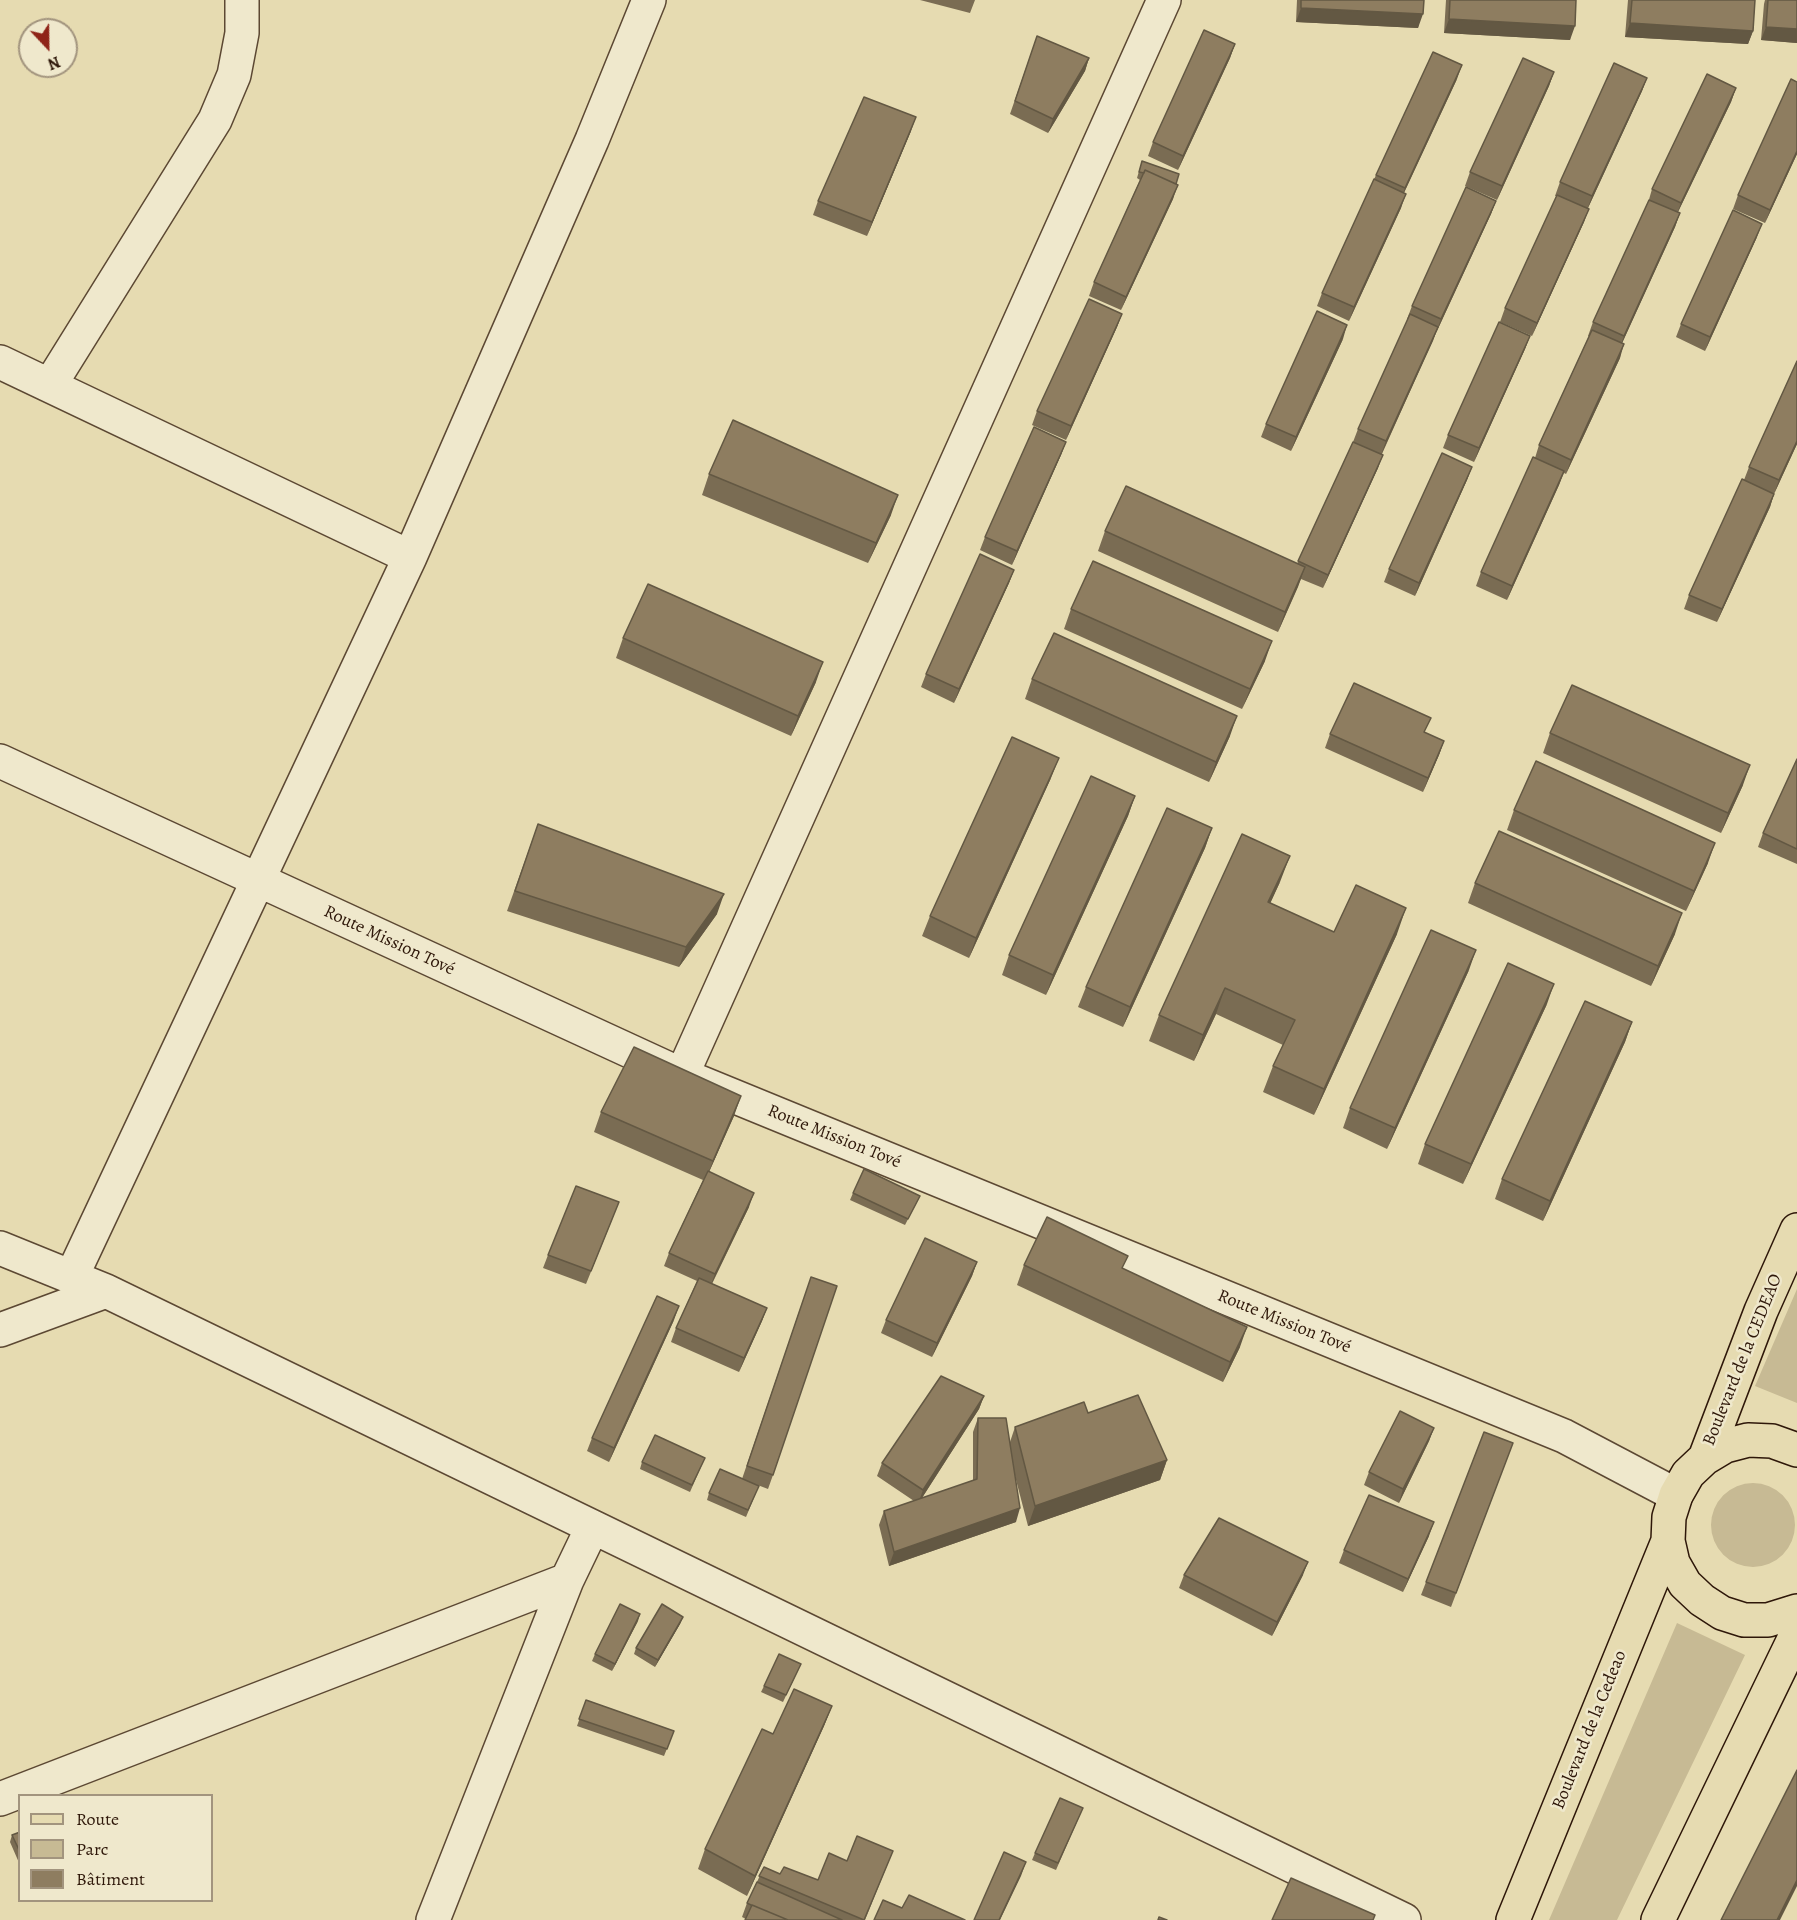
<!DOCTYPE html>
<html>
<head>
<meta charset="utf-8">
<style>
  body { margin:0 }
  #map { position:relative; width:1797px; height:1920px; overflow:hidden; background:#e6dbb1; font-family:Alegreya,serif }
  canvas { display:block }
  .legend { position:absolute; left:18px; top:1794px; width:195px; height:108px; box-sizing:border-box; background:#efe8cc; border:2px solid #a2947e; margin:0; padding:8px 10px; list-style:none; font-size:18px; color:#2e1709 }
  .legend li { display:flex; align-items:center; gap:12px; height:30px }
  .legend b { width:30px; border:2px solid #a2947e }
  .north { position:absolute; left:18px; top:18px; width:60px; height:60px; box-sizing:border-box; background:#efe8cc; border:2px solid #a2947e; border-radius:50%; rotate:158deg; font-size:16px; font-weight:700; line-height:24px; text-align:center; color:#2e1709 }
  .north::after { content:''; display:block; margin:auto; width:21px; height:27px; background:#8f2418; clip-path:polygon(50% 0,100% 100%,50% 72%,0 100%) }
</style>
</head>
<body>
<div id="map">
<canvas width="1797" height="1920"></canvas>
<ul class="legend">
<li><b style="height:8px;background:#e6dbb1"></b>Route</li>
<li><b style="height:16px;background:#c7ba94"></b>Parc</li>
<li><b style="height:16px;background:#8e7d60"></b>Bâtiment</li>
</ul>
<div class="north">N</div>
</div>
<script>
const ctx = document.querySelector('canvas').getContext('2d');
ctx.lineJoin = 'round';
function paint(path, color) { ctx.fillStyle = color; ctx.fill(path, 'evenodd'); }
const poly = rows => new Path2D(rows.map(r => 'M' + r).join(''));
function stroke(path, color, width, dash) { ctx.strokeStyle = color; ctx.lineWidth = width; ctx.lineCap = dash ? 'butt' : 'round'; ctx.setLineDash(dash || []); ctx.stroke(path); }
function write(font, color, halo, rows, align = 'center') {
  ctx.font = font + ' Alegreya,serif'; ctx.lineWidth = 5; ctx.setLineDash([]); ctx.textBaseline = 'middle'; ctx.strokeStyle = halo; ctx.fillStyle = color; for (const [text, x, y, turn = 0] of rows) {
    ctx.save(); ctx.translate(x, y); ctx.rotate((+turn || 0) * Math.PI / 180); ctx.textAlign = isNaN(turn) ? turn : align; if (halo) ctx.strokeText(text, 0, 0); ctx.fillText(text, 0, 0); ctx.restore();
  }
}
const green = poly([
  [1797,1289,1797,1403,1755,1386],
  '1711 1525a42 42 0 1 1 84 0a42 42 0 1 1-84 0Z',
  [1677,1623,1745,1655,1617,1920,1549,1920]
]);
const minor = poly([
  [0,362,410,557],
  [50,385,215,120,234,75,242,33,242,0],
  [0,761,682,1075,1564,1436,1676,1495],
  [682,1075,1164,0],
  [0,1248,106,1291,1404,1920],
  [71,1278,410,557,592,140,649,0],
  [0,1330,106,1291],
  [0,1799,567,1580],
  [433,1920,567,1580,592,1528]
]);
const major = poly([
  [1797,1450,1772,1441,1748,1440,1725,1446,1705,1458,1688,1474,1676,1495,1669,1517,1668,1541,1673,1563,1685,1584,1702,1600,1722,1613,1744,1620,1768,1620,1797,1611],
  [1705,1458,1761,1311,1797,1230],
  [1513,1920,1668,1541],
  [1658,1920,1797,1633]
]);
const wall = poly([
  [920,0,975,0,970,13],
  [1297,0,1424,0,1418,28,1296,22],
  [1446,0,1576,0,1570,40,1444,33],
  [1628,0,1755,0,1753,31,1748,44,1625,37],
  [1765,0,1797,0,1797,43,1761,40,1764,4],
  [1037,36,1089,58,1085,71,1048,133,1010,114],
  [1235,44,1230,58,1178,170,1148,156,1153,142],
  [1554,72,1549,86,1497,200,1465,186,1470,172],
  [1647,78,1642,91,1588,208,1584,222,1532,336,1500,322,1505,308,1557,196,1555,196,1560,182],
  [1457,79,1404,193,1401,208,1349,321,1317,306,1322,293,1376,175],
  [1797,82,1797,154,1765,223,1733,209,1738,195],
  [1736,88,1731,102,1678,212,1680,213,1675,227,1622,343,1620,358,1566,474,1564,473,1559,485,1507,600,1476,586,1481,572,1535,458,1539,445,1589,336,1588,336,1593,322,1648,203,1652,189],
  [911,131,867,236,813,215,818,201],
  [1142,161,1176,184,1173,199,1121,310,1089,296,1094,282,1140,180,1137,178],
  [1496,201,1491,214,1436,333,1382,454,1378,468,1323,588,1301,579,1278,632,1098,551,1105,531,1297,564,1353,442,1358,429,1408,320,1407,319,1412,306],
  [1757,237,1705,351,1676,337,1681,324],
  [1122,314,1117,327,1066,440,1032,425,1037,411],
  [1530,336,1525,349,1474,462,1443,448,1448,435],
  [1343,339,1291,451,1261,437,1266,424],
  [1797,361,1797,444,1774,494,1770,507,1717,622,1684,609,1689,595,1744,480,1749,467],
  [1066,442,1061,455,1012,565,980,550,985,537],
  [1472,467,1467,480,1415,596,1384,582,1389,569],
  [709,474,891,515,868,563,702,495],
  [1014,570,1009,583,954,703,921,687,926,674],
  [1071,609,1265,661,1242,709,1064,629],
  [623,638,816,682,791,736,616,658],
  [1032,679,1230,736,1209,782,1025,699],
  [1425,733,1444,741,1439,755,1423,792,1325,748,1330,734],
  [1550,733,1743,785,1721,833,1543,753],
  [1797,759,1797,864,1758,847,1763,833],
  [1051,778,969,958,922,936,930,916],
  [1135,796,1128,816,1046,995,1002,975,1009,955],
  [1514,810,1708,863,1686,911,1507,830],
  [538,824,717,914,679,967,507,911],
  [1212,828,1205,848,1123,1027,1078,1007,1086,987],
  [1280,882,1270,903,1334,932,1397,934,1314,1115,1263,1092,1273,1066,1283,1045,1216,1014,1194,1061,1149,1041,1159,1015],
  [1475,883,1675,934,1651,986,1468,903],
  [1469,970,1387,1149,1343,1128,1350,1108],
  [1547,1004,1463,1184,1418,1164,1425,1144],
  [1632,1022,1625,1042,1543,1221,1495,1199,1502,1179],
  [601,1112,734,1116,709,1172,749,1207,712,1284,767,1308,762,1321,739,1372,671,1342,676,1328,697,1281,664,1266,669,1253,703,1180,594,1132],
  [853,1193,920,1196,905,1225,850,1200],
  [614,1215,586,1284,543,1268,548,1255],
  [977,1262,972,1276,932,1357,881,1333,886,1320],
  [1024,1265,1123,1269,1240,1347,1223,1382,1017,1285],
  [811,1277,773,1475,768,1489,755,1484,756,1493,746,1517,707,1500,709,1493,742,1479],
  [674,1320,609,1462,587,1451,592,1438],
  [984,1396,979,1409,922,1498,973,1481,973,1432,978,1418,1010,1442,1015,1427,1088,1413,1167,1460,1160,1480,1028,1526,1015,1476,1016,1522,889,1566,879,1525,884,1511,914,1501,877,1476,882,1463],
  [1434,1428,1429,1441,1399,1503,1364,1485,1369,1472],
  [1484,1432,1513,1443,1451,1607,1421,1595],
  [705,1458,690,1492,640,1469,642,1462],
  [1429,1536,1403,1592,1339,1563,1344,1550],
  [1184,1575,1303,1575,1272,1636,1179,1588],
  [683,1617,680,1624,655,1667,634,1654,636,1648],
  [638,1621,612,1671,592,1661,595,1654],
  [801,1664,783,1702,761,1692,764,1686],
  [586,1700,674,1731,664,1756,577,1726],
  [832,1706,824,1726,747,1896,698,1869,705,1849],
  [1080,1815,1056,1870,1032,1860,1035,1853],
  [20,1832,20,1865,10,1842,12,1835],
  [893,1851,865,1920,745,1920,746,1919,742,1917,747,1903,764,1867,780,1874,818,1880,847,1861]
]);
const shadedWall = poly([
  [1301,8,1423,14,1418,28,1296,22],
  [1449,19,1575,26,1570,40,1444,33],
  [1630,23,1753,31,1748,44,1625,37],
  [1766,27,1797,29,1797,43,1761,40],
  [1235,44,1230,58,1178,170,1183,156],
  [1089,58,1085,71,1048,133,1053,119],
  [1462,65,1457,79,1400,201,1405,188],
  [1554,72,1549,86,1497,200,1502,186],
  [1647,78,1642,91,1587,210,1592,196],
  [1736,88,1731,102,1676,216,1681,203],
  [916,117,911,131,867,236,872,222],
  [1797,151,1797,154,1765,223,1770,210],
  [1178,185,1173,199,1121,310,1126,297],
  [1406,194,1401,208,1349,321,1354,307],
  [1496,201,1491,214,1436,333,1441,319],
  [1589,209,1584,222,1532,336,1537,323],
  [1680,213,1675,227,1619,350,1624,336],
  [1762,224,1757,237,1705,351,1710,337],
  [1122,314,1117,327,1066,440,1071,426],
  [1347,325,1343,339,1291,451,1296,437],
  [1438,327,1433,341,1381,455,1386,441],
  [1530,336,1525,349,1474,462,1479,448],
  [1624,344,1620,358,1566,474,1571,460],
  [1797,441,1797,444,1774,494,1779,480],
  [1066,442,1061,455,1012,565,1017,551],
  [1383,455,1378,468,1323,588,1328,575],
  [1472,467,1467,480,1415,596,1419,583],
  [1564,471,1559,485,1507,600,1512,586],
  [1774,494,1770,507,1717,622,1722,609],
  [898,495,891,515,868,563,876,543],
  [1305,567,1298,587,1278,632,1285,612],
  [1014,570,1009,583,954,703,959,689],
  [1272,641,1265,661,1242,709,1250,689],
  [823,662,816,682,791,736,798,716],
  [1237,716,1230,736,1209,782,1216,762],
  [1444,741,1439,755,1423,792,1428,778],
  [1059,758,1051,778,969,958,976,938],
  [1750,765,1743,785,1721,833,1728,813],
  [1135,796,1128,816,1046,995,1053,975],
  [1212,828,1205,848,1123,1027,1130,1007],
  [1715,843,1708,863,1686,911,1694,891],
  [1290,856,1280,882,1259,928,1268,902],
  [724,894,717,914,679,967,686,947],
  [1406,908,1397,934,1314,1115,1324,1089],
  [1682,913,1675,934,1651,986,1658,966],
  [1476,950,1469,970,1387,1149,1395,1128],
  [1554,984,1547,1004,1463,1184,1471,1164],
  [1225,988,1216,1014,1194,1061,1203,1035],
  [1632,1022,1625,1042,1543,1221,1550,1201],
  [741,1096,734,1116,705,1181,713,1161],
  [754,1193,749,1207,710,1287,715,1274],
  [977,1262,972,1276,932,1357,937,1343],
  [679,1306,674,1320,609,1462,614,1448],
  [767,1308,762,1321,739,1372,744,1358],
  [1247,1327,1240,1347,1223,1382,1230,1362],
  [984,1396,979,1409,918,1504,923,1490],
  [1434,1428,1429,1441,1399,1503,1403,1489],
  [1167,1460,1160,1480,1028,1526,1035,1506],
  [1020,1508,1016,1522,889,1566,894,1552],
  [1434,1522,1429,1536,1403,1592,1408,1579],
  [1308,1562,1303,1575,1272,1636,1277,1622],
  [640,1614,638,1621,612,1671,615,1664],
  [683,1617,680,1624,655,1667,658,1660],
  [832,1706,824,1726,747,1896,755,1876],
  [1026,1862,1021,1876,1000,1920,999,1920],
  [1797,1880,1797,1886,1780,1920,1777,1920]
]);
const building = poly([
  [1301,0,1424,0,1423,14,1301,8,1301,0],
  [1450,0,1576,0,1575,26,1449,19,1450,0],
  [1632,0,1755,0,1753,31,1630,23,1632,0],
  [1768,0,1797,0,1797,29,1766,27,1768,0],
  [1204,30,1235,44,1183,156,1153,142,1204,30],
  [1037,36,1089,58,1053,119,1015,101,1037,36],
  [1433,52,1462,65,1405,188,1376,175,1433,52],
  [1523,58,1554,72,1502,186,1470,172,1523,58],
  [1614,63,1647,78,1592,196,1560,182,1614,63],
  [1707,74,1736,88,1681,203,1652,189,1707,74],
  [1791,79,1797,82,1797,151,1770,210,1738,195,1791,79],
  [864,97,916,117,872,222,818,201,864,97],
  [1142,161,1179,174,1176,184,1145,170,1144,173,1139,172,1142,161],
  [1145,170,1178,185,1126,297,1094,282,1145,170],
  [1374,179,1406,194,1354,307,1322,293,1374,179],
  [1466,187,1496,201,1441,319,1412,306,1466,187],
  [1557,195,1589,209,1537,323,1505,308,1557,195],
  [1649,200,1680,213,1624,336,1593,322,1649,200],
  [1733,210,1762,224,1710,337,1681,324,1733,210],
  [1089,299,1122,314,1071,426,1037,411,1089,299],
  [1317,311,1347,325,1296,437,1266,424,1317,311],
  [1410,314,1438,327,1386,441,1358,429,1410,314],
  [1499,322,1530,336,1479,448,1448,435,1499,322],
  [1592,330,1624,344,1571,460,1539,445,1592,330],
  [1797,361,1797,441,1779,480,1749,467,1797,361],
  [733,420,898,495,876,543,709,474,733,420],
  [1034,427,1066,442,1017,551,985,537,1034,427],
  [1353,442,1383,455,1328,575,1298,561,1353,442],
  [1442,453,1472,467,1419,583,1389,569,1442,453],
  [1533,457,1564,471,1512,586,1481,572,1533,457],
  [1742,479,1774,494,1722,609,1689,595,1742,479],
  [1126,486,1305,567,1285,612,1105,531,1126,486],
  [980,554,1014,570,959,689,926,674,980,554],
  [1093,561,1272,641,1250,689,1071,609,1093,561],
  [648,584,823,662,798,716,623,638,648,584],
  [1054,633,1237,716,1216,762,1032,679,1054,633],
  [1354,683,1431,718,1424,732,1444,741,1428,778,1330,734,1354,683],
  [1572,685,1750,765,1728,813,1550,733,1572,685],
  [1012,737,1059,758,976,938,930,916,1012,737],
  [1797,759,1797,849,1763,833,1797,759],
  [1536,761,1715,843,1694,891,1514,810,1536,761],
  [1091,776,1135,796,1053,975,1009,955,1091,776],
  [1167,808,1212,828,1130,1007,1086,987,1167,808],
  [538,824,724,894,686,947,515,891,538,824],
  [1499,831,1682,913,1658,966,1475,883,1499,831],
  [1242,834,1290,856,1268,902,1334,932,1356,885,1406,908,1324,1089,1273,1066,1295,1020,1225,988,1203,1035,1159,1015,1242,834],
  [1431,930,1476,950,1395,1128,1350,1108,1431,930],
  [1508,963,1554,984,1471,1164,1425,1144,1508,963],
  [1585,1001,1632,1022,1550,1201,1502,1179,1585,1001],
  [634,1047,741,1096,713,1161,601,1112,634,1047],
  [864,1169,920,1196,908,1219,853,1193,864,1169],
  [708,1171,754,1193,715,1274,669,1253,708,1171],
  [576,1186,619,1202,591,1271,548,1255,576,1186],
  [1047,1217,1128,1256,1122,1268,1247,1327,1230,1362,1024,1265,1047,1217],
  [925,1238,977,1262,937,1343,886,1320,925,1238],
  [811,1277,837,1286,773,1475,747,1466,811,1277],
  [699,1278,767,1308,744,1358,676,1328,699,1278],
  [657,1296,679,1306,614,1448,592,1438,657,1296],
  [941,1376,984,1396,923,1490,882,1463,941,1376],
  [1138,1395,1167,1460,1035,1506,1015,1427,1084,1402,1088,1413,1138,1395],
  [1400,1411,1434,1428,1403,1489,1369,1472,1400,1411],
  [978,1418,1006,1418,1020,1508,894,1552,884,1511,977,1479,978,1418],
  [1484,1432,1513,1443,1456,1593,1426,1582,1484,1432],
  [655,1435,705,1458,692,1485,642,1462,655,1435],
  [720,1469,759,1486,748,1510,709,1493,720,1469],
  [1369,1495,1434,1522,1408,1579,1344,1550,1369,1495],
  [1219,1518,1308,1562,1277,1622,1184,1575,1219,1518],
  [620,1604,640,1614,615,1664,595,1654,620,1604],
  [662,1604,683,1617,658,1660,636,1648,662,1604],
  [779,1654,801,1664,786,1695,764,1686,779,1654],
  [794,1689,832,1706,755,1876,705,1849,762,1729,773,1734,794,1689],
  [586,1700,674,1731,667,1749,579,1719,586,1700],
  [1797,1770,1797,1880,1777,1920,1721,1920,1797,1770],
  [1060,1798,1083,1808,1058,1863,1035,1853,1060,1798],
  [20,1832,20,1852,12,1835,20,1832],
  [857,1836,893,1851,864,1920,759,1876,764,1867,780,1874,784,1867,818,1880,829,1853,847,1861,857,1836],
  [1004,1852,1026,1862,999,1920,974,1920,1004,1852],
  [1291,1878,1375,1915,1373,1920,1272,1920,1291,1878],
  [757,1882,842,1920,788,1920,752,1905,751,1905,747,1903,757,1882],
  [909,1895,965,1920,874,1920,883,1900,902,1908,909,1895],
  [752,1905,788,1920,745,1920,752,1905],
  [1159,1917,1167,1920,1158,1920,1159,1917]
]);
const streetNames = [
  ["Route Mission Tové",389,941,25],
  ["Route Mission Tové",834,1137,22],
  ["Route Mission Tové",1284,1322,22],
  ["Boulevard de la CEDEAO",1743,1360,-68],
  ["Boulevard de la Cedeao",1590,1730,-68]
];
paint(green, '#c7ba94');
stroke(minor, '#5c4833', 36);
stroke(major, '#2e1709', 36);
stroke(minor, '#efe8cc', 33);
stroke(major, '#e6dbb1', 33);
paint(wall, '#7a6c53');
paint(shadedWall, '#635843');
paint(building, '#8e7d60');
stroke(building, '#635843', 1.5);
write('18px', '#2e1709', '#efe8cc', streetNames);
</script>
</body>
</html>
